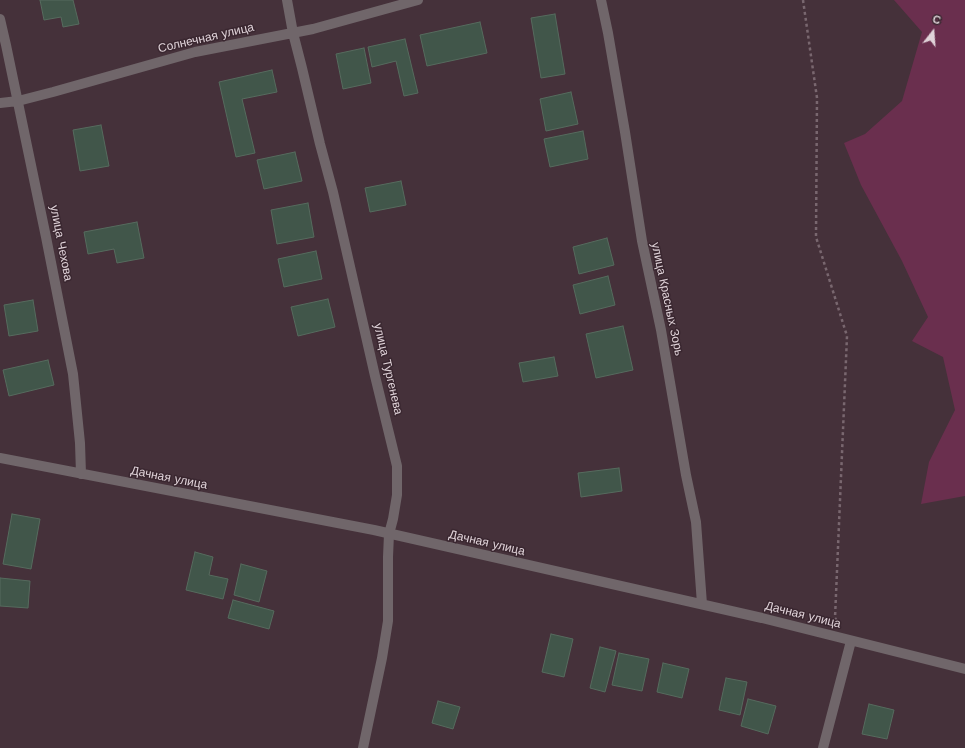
<!DOCTYPE html>
<html>
<head>
<meta charset="utf-8">
<style>
  body { margin:0 }
  #map { position:relative; width:965px; height:748px; overflow:hidden; background:#45313a; font-family:"Work Sans",sans-serif }
  canvas { display:block }
  .north { position:absolute; left:913px; top:12px; width:40px; height:40px; -webkit-text-stroke:3px #3a2730; paint-order:stroke; rotate:17deg; font-size:11px; font-weight:700; line-height:16px; text-align:center; color:#e0d3d9 }
  .north::after { content:''; display:block; margin:auto; width:14px; height:18px; background:#e0d3d9; clip-path:polygon(50% 0,100% 100%,50% 72%,0 100%) }
</style>
</head>
<body>
<div id="map">
<canvas width="965" height="748"></canvas>
<div class="north">С</div>
</div>
<script>
const ctx = document.querySelector('canvas').getContext('2d');
ctx.lineJoin = 'round';
function paint(path, color) { ctx.fillStyle = color; ctx.fill(path, 'evenodd'); }
const poly = rows => new Path2D(rows.map(r => 'M' + r).join(''));
function stroke(path, color, width, dash) { ctx.strokeStyle = color; ctx.lineWidth = width; ctx.lineCap = dash ? 'butt' : 'round'; ctx.setLineDash(dash || []); ctx.stroke(path); }
function write(font, color, halo, rows, align = 'center') {
  ctx.font = font + ' "Work Sans",sans-serif'; ctx.lineWidth = 3; ctx.setLineDash([]); ctx.textBaseline = 'middle'; ctx.strokeStyle = halo; ctx.fillStyle = color; for (const [text, x, y, turn = 0] of rows) {
    ctx.save(); ctx.translate(x, y); ctx.rotate((+turn || 0) * Math.PI / 180); ctx.textAlign = isNaN(turn) ? turn : align; if (halo) ctx.strokeText(text, 0, 0); ctx.fillText(text, 0, 0); ctx.restore();
  }
}
const green = poly([
  [894,0,965,0,965,496,921,504,929,462,955,410,943,357,912,341,928,317,902,261,861,185,844,143,865,134,902,101,922,32]
]);
const building = poly([
  [40,0,73,0,79,24,63,27,61,17,44,20,40,0],
  [555,14,565,74,541,78,531,18,555,14],
  [480,22,487,53,427,66,420,35,480,22],
  [405,39,418,93,404,96,396,61,372,67,368,47,405,39],
  [364,48,371,83,343,89,336,54,364,48],
  [272,70,277,92,242,99,255,153,236,157,219,82,272,70],
  [571,92,578,124,546,131,540,99,571,92],
  [101,125,109,166,80,171,73,130,101,125],
  [583,131,588,159,550,167,544,139,583,131],
  [295,152,302,181,264,189,257,160,295,152],
  [401,181,406,205,370,212,365,188,401,181],
  [308,203,314,237,277,244,271,210,308,203],
  [137,222,144,258,117,263,114,249,88,254,84,232,137,222],
  [607,238,614,265,579,274,573,247,607,238],
  [316,251,322,279,284,287,278,259,316,251],
  [608,276,615,305,580,314,573,285,608,276],
  [328,299,335,327,298,336,291,307,328,299],
  [33,300,38,331,9,336,4,305,33,300],
  [623,326,633,370,596,378,586,334,623,326],
  [554,357,558,376,523,382,519,363,554,357],
  [48,360,54,385,9,396,3,370,48,360],
  [619,468,622,491,581,497,578,473,619,468],
  [12,514,40,519,31,569,3,564,12,514],
  [195,552,213,557,209,575,228,579,223,599,186,590,195,552],
  [241,564,267,571,259,602,234,595,241,564],
  [0,578,30,581,28,608,0,606,0,578],
  [233,600,274,611,269,629,228,618,233,600],
  [551,634,573,639,564,677,542,672,551,634],
  [600,647,616,651,605,692,590,688,600,647],
  [619,653,649,659,642,691,612,685,619,653],
  [663,663,689,669,682,698,657,692,663,663],
  [726,678,747,682,740,715,719,710,726,678],
  [748,699,776,706,768,734,741,726,748,699],
  [438,701,460,707,453,729,432,723,438,701],
  [869,704,894,710,887,739,862,734,869,704]
]);
const path = poly([
  [803,0,817,98,816,237,847,336,835,618,839,624]
]);
const street = poly([
  [287,0,293,33,302,68,320,144,333,192,375,376,397,466,397,495,393,519,389,534,388,557,388,621,382,658,363,748],
  [601,0,608,33,625,132,642,241,661,330,686,475,696,522,702,604],
  [0,19,6,45,46,237,73,374,80,443,81,474],
  [0,103,18,101,53,92,195,52,313,29,418,0],
  [0,458,374,530,762,618,965,669],
  [823,748,851,641]
]);
const streetNames = [
  ["Солнечная улица",206,38,-13],
  ["улица Чехова",61,243,79],
  ["улица Красных Зорь",667,299,78],
  ["улица Тургенева",388,369,77],
  ["Дачная улица",169,478,11],
  ["Дачная улица",487,543,13],
  ["Дачная улица",803,615,14]
];
paint(green, '#6a2f4e');
paint(building, '#41564a');
stroke(building, '#566b5e', 1);
stroke(path, '#79676f', 2.5, [3, 3]);
stroke(street, '#70666a', 10);
write('12px', '#e0d3d9', '#3a2730', streetNames);
</script>
</body>
</html>
